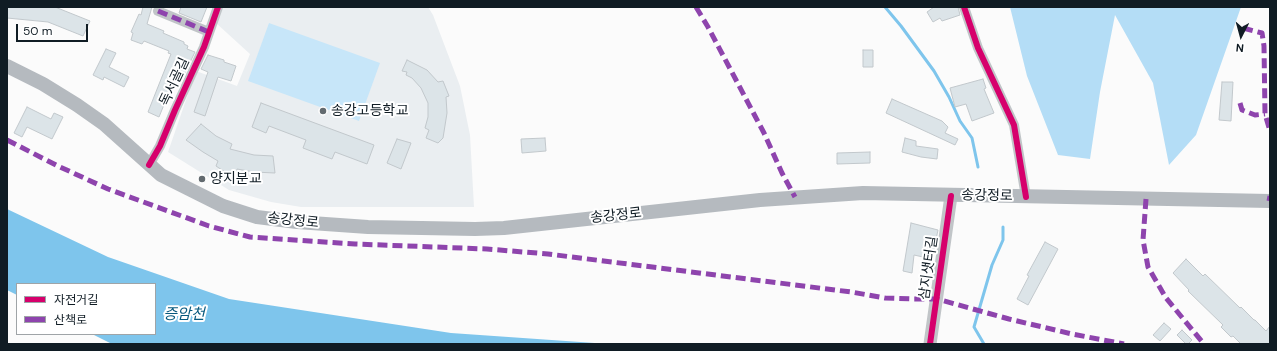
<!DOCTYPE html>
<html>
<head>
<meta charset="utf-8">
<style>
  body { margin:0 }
  #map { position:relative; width:1277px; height:351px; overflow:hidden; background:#fbfbfb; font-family:"DM Sans","Noto Sans KR",sans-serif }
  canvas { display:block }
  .frame { position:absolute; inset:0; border:8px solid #101c24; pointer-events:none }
  .legend { position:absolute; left:16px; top:283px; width:140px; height:52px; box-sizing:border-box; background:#fff; border:1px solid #9fa4a7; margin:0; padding:5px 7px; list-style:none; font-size:12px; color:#101c24 }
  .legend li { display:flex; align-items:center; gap:8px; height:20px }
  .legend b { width:20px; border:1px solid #9fa4a7 }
  .north { position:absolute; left:1221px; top:16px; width:40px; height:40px; -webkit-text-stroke:3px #fff; paint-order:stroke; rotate:186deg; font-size:11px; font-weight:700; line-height:16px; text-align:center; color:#101c24 }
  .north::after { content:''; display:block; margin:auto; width:14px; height:18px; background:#101c24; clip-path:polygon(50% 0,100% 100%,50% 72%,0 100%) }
  .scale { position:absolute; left:16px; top:24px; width:72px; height:18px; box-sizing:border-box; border:2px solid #101c24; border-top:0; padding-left:5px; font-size:12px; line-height:14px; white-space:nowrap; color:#101c24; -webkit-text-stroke:3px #fff; paint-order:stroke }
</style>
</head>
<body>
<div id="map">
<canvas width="1277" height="351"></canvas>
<div class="frame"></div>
<ul class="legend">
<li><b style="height:5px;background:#d6006c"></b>자전거길</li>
<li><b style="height:5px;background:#8e44ad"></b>산책로</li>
</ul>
<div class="north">N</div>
<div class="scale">50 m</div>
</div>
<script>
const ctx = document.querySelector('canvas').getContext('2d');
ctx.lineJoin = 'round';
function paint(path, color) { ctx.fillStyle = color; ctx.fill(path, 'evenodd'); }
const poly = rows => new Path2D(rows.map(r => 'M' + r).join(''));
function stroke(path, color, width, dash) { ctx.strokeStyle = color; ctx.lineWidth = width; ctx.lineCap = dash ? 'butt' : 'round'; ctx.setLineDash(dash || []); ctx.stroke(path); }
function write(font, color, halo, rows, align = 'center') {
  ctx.font = font + ' "DM Sans","Noto Sans KR",sans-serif'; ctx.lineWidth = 4; ctx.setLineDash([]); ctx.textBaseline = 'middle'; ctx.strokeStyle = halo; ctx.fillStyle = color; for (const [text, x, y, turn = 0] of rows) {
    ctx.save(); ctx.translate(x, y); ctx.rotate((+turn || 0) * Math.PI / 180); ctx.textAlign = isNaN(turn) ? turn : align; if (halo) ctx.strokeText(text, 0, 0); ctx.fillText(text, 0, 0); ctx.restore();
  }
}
const built = poly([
  [222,7,428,7,433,15,460,86,470,135,474,207,301,207,271,202,229,190,168,152,196,71,237,86,250,54,216,23]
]);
const green = poly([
  [269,23,380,63,359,121,248,81]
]);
const forest = poly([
  [1010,7,1241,7,1196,135,1169,165,1153,83,1115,15,1100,92,1090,159,1058,155,1027,76]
]);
const water = poly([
  [7,209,108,257,229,299,451,333,609,344,112,344,92,334,155,334,155,284,17,284,17,295,7,290]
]);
const stream = poly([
  [885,7,901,26,934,71,949,97,960,121,972,138,978,167],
  [984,344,974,327,992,265,1003,240,1003,227]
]);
const building = poly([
  [7,7,55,7,90,21,83,36,48,22,7,18,7,7],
  [143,7,152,7,147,24,164,31,163,33,184,42,184,44,188,46,187,49,195,52,178,87,172,85,159,117,148,112,171,54,168,53,169,51,144,41,142,44,131,40,133,33,131,32,139,14,141,15,143,7],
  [181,7,207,7,201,22,179,13,181,7],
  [934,7,958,7,960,15,942,21,940,18,933,22,927,12,934,7],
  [106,49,116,53,109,67,129,77,124,87,104,77,103,80,93,75,106,49],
  [863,50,873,50,873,67,863,67,863,50],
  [208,55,224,60,224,62,236,66,231,81,218,77,205,116,194,112,208,72,201,69,208,55],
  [407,60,427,70,438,82,443,81,449,96,446,97,447,113,443,138,438,143,426,138,429,130,425,128,428,117,428,103,421,88,412,78,406,75,407,72,402,71,407,60],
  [983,79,986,88,984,89,994,113,972,121,966,104,955,107,950,88,983,79],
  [1222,82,1233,82,1231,121,1219,120,1222,82],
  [892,99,942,121,948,127,945,133,958,139,955,145,886,113,892,99],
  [261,103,374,145,367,164,335,152,332,159,303,148,306,140,269,126,266,133,252,127,261,103],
  [27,107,51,119,54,113,63,117,52,139,27,127,22,137,14,133,27,107],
  [201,124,216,136,232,144,230,149,254,155,273,156,275,173,254,172,237,169,237,174,225,172,216,166,218,161,203,152,186,140,201,124],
  [545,138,546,151,522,153,521,139,545,138],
  [905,138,916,141,916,146,938,149,937,159,921,157,902,152,905,138],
  [397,139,411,143,401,169,387,163,397,139],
  [870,152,870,163,837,164,837,153,870,152],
  [911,223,938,230,932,259,914,255,912,273,903,271,911,223],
  [1045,242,1058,249,1028,305,1017,299,1029,276,1027,275,1045,242],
  [1186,259,1203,276,1205,274,1240,308,1241,307,1254,320,1255,320,1266,331,1270,326,1270,344,1241,344,1233,336,1231,337,1221,327,1223,325,1188,291,1189,290,1173,273,1186,259],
  [1164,323,1171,329,1160,341,1153,335,1164,323],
  [1182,330,1192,340,1188,344,1186,344,1177,335,1182,330]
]);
const minor = poly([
  [964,7,978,48,1014,125,1026,197],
  [158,11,209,32],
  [149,165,160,146,175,110,204,47,218,7]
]);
const tertiary = poly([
  [930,344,951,196]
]);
const secondary = poly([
  [7,66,43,84,77,105,104,124,161,175,223,206,257,217,297,222,368,227,475,229,504,228,760,200,863,193,1270,201]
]);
const quiet = poly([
  [696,7,708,27,764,133,782,173,795,197],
  [158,11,209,32],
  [1243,28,1262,33,1264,46,1265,114,1270,131],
  [1240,103,1242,110,1255,115,1265,114],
  [7,140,58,166,108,189,209,226,250,237,355,244,487,249,548,254,851,292,885,298,914,299,937,299,1009,319,1072,334,1124,344],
  [1146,199,1143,240,1148,267,1166,298,1204,344],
  [1269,201,1270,196]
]);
const cycleway = poly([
  [964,7,978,48,1014,125,1026,197],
  [149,165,160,146,175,110,204,47,218,7],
  [930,344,951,196]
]);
const markers = [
  [323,111,4,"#626a6f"],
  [202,179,4,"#626a6f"]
];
const streetNames = [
  ["독서골길",175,82,-65],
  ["송강정로",987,196,1],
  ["송강정로",616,216,-6],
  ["송강정로",293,221,6],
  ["삼지샛터길",929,268,-82]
];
const poiNames = [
  ["송강고등학교",331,111],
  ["양지분교",210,179]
];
const waterNames = [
  ["증암천",184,315]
];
paint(built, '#eaeef1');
paint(green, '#c7e6f9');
paint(forest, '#b4ddf6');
paint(water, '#7ec5ec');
stroke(stream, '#7ec5ec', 3);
paint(building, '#dce4e8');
stroke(building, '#c2c8cc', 1);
stroke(minor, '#c1c5c8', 10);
stroke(tertiary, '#c1c5c8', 13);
stroke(secondary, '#b5babf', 14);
stroke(quiet, '#8e44ad', 5, [10, 5]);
stroke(cycleway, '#d6006c', 6);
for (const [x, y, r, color] of markers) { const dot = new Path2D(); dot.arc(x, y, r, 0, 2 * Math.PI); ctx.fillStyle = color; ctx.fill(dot); stroke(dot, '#fff', 1.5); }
write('14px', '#101c24', '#fff', streetNames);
write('14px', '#101c24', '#fff', poiNames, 'left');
write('italic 15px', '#08597e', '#fff', waterNames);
</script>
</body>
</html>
